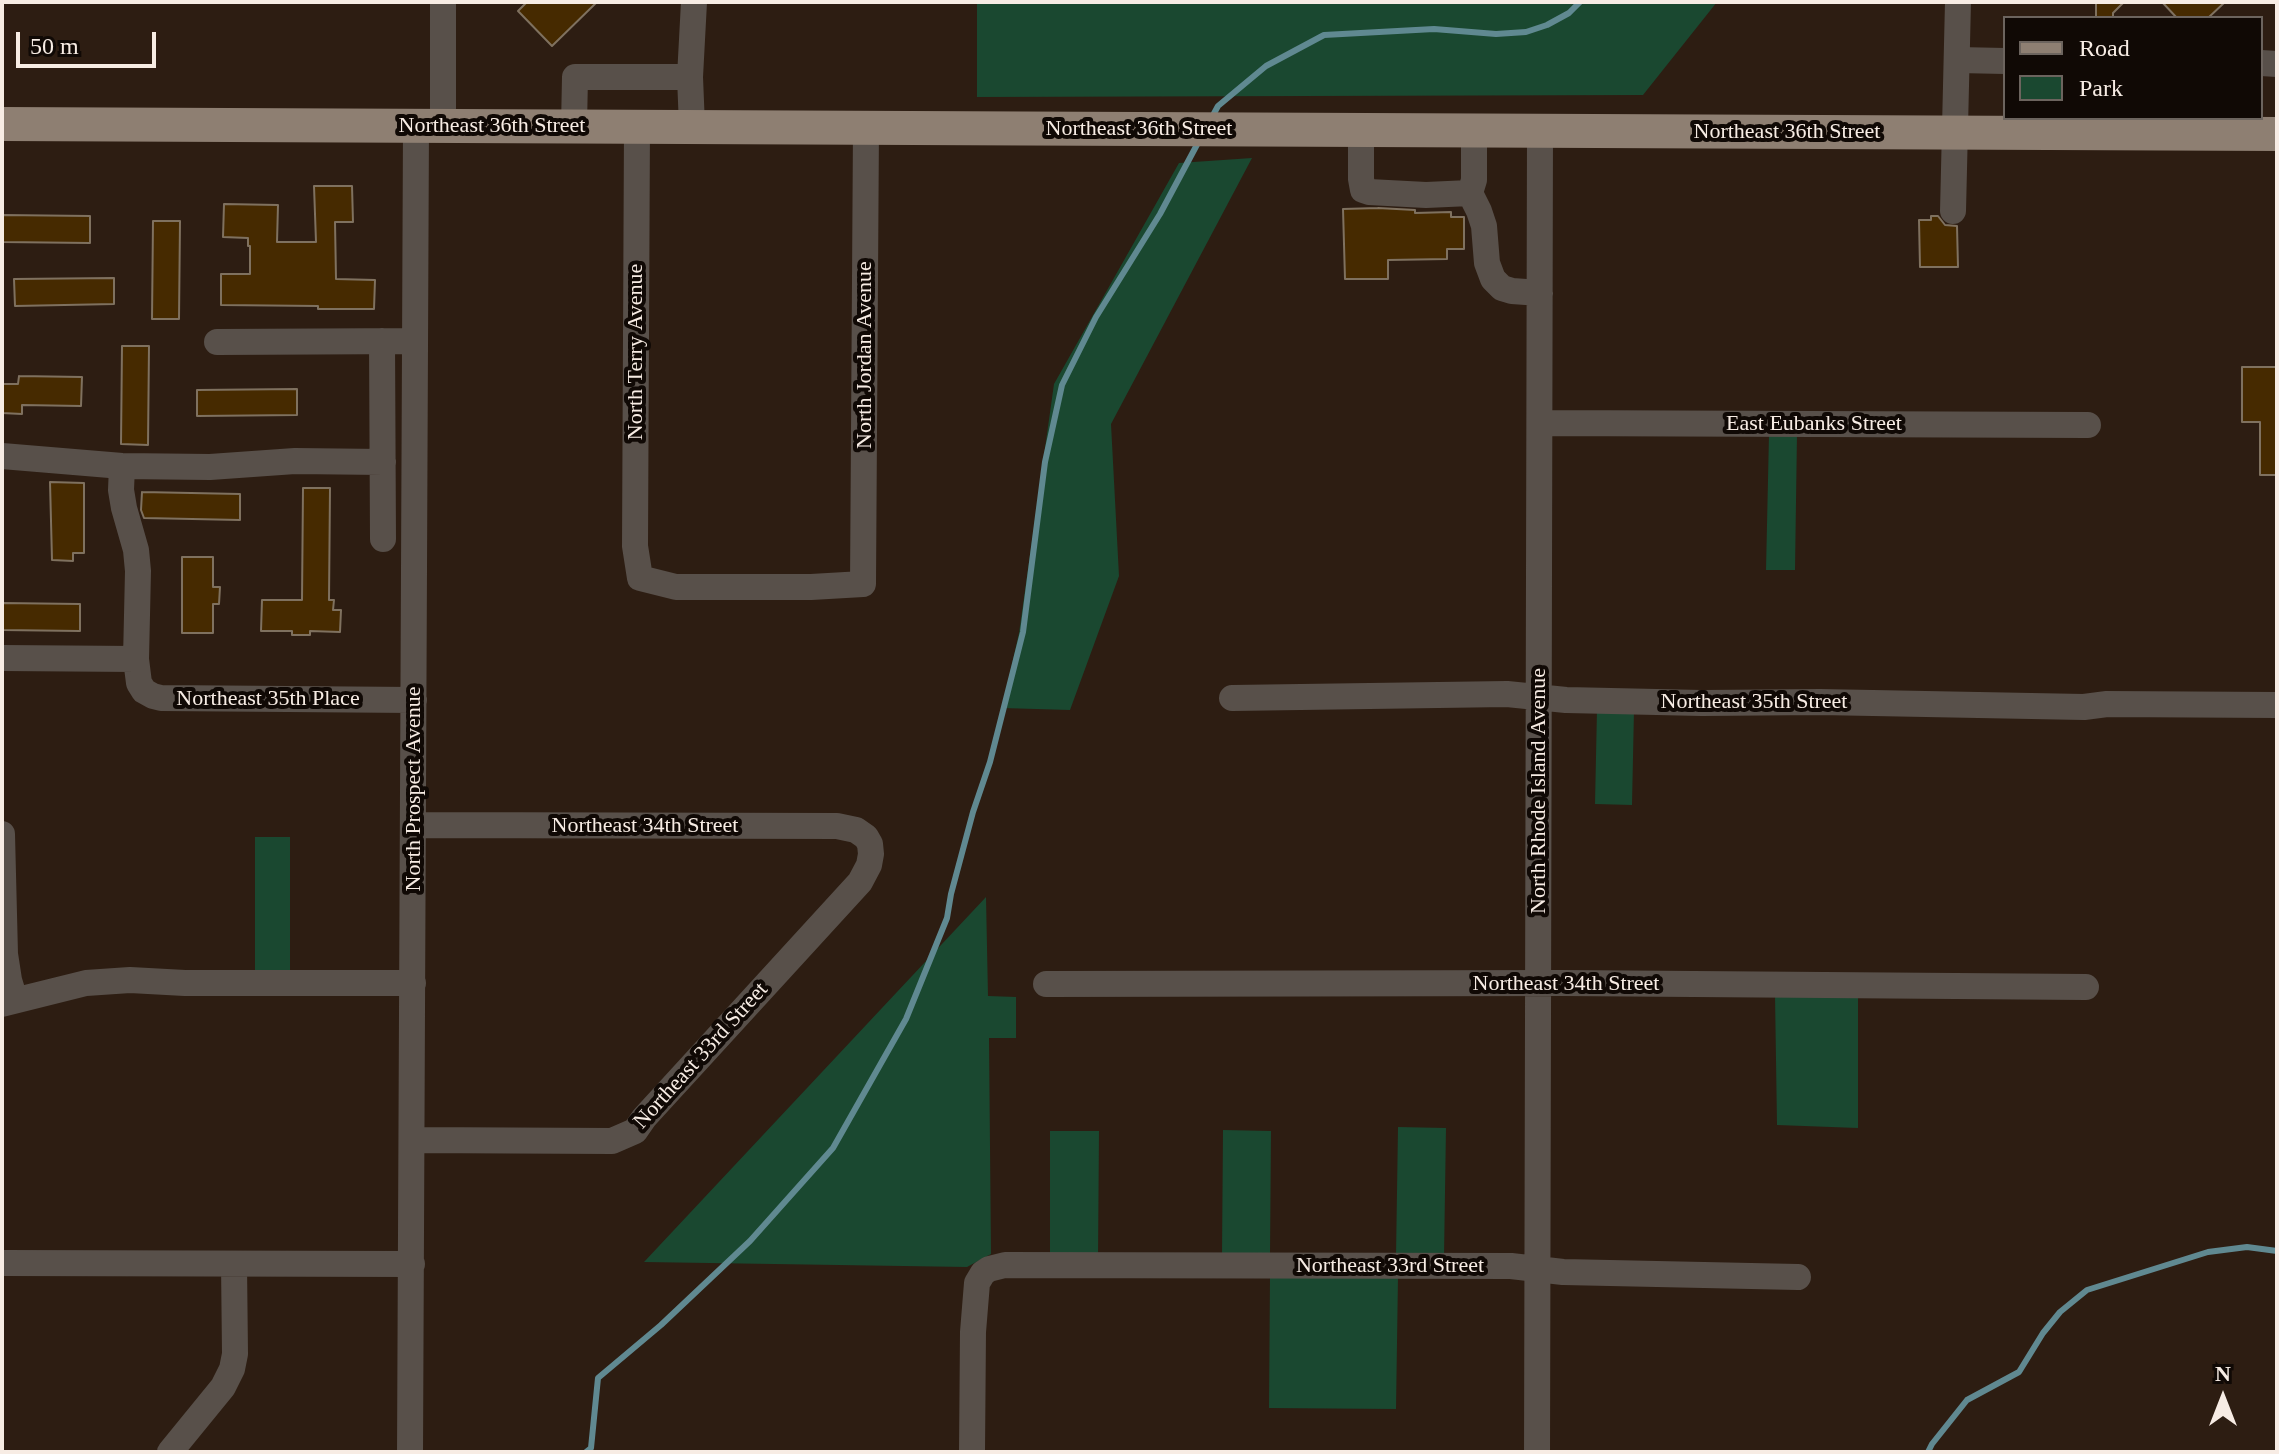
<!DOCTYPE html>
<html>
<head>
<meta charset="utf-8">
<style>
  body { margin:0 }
  #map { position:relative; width:2279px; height:1454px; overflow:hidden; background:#2d1d12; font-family:Georgia,serif }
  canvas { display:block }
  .frame { position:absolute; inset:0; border:4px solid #f7ece4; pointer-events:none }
  .legend { position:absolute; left:2003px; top:16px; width:260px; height:104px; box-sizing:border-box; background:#100905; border:2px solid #6c645e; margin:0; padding:10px 14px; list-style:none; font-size:24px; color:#f7ece4 }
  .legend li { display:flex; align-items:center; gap:16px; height:40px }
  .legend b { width:40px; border:2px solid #6c645e }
  .north { position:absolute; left:2183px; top:1358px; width:80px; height:80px; -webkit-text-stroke:6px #100905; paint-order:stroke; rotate:0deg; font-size:22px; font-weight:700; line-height:32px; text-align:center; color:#f7ece4 }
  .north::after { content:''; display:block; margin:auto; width:28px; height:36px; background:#f7ece4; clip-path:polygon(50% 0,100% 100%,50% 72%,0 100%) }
  .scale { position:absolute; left:16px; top:32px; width:140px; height:36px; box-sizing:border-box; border:4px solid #f7ece4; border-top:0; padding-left:10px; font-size:24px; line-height:28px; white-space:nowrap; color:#f7ece4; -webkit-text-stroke:6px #100905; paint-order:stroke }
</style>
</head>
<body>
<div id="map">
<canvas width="2279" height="1454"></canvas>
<div class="frame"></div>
<ul class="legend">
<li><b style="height:10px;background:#8e7f72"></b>Road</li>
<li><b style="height:22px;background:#1a4830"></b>Park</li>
</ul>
<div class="north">N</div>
<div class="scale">50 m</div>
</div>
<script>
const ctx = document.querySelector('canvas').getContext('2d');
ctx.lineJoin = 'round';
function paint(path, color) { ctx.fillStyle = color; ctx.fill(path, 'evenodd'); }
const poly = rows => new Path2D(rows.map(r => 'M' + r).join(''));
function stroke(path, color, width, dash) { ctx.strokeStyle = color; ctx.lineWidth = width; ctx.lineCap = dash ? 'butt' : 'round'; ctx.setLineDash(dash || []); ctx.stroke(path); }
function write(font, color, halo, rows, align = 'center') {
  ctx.font = font + ' Georgia,serif'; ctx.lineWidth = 8; ctx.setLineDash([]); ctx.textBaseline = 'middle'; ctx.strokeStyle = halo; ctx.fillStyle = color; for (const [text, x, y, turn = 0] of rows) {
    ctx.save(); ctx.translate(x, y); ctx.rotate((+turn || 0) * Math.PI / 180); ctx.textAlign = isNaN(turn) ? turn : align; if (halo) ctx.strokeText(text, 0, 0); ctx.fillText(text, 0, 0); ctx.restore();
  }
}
const green = poly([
  [977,2,1717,2,1643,95,977,97],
  [1252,158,1111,424,1119,576,1070,710,1002,708,1019,633,1054,384,1179,163],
  [1769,434,1797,434,1795,570,1766,570],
  [1597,709,1634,710,1632,805,1595,804],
  [255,837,290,837,290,975,255,975],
  [986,897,988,996,1016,997,1016,1038,989,1038,991,1254,967,1267,644,1262],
  [1775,995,1858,996,1858,1128,1777,1125],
  [1398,1127,1446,1128,1444,1257,1396,1256],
  [1223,1130,1271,1131,1270,1255,1222,1255],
  [1050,1131,1099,1131,1098,1259,1050,1259],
  [1270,1275,1398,1277,1396,1409,1269,1408]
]);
const stream = poly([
  [1211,119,1218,106,1266,66,1324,35,1434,29,1496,34,1526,32,1547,25,1569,13,1580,2],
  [586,1452,591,1448,598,1378,661,1325,750,1241,833,1148,906,1019,947,918,951,894,973,812,990,762,1023,632,1045,462,1062,385,1096,317,1160,214,1200,139],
  [1928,1452,1932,1444,1967,1400,2019,1372,2043,1333,2060,1312,2087,1290,2208,1252,2247,1247,2277,1251]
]);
const building = poly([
  [527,2,597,2,552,46,518,11,527,2],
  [2096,2,2124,2,2113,13,2113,18,2096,18,2096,2],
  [2162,2,2225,2,2208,18,2177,18,2162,2],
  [314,186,352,186,353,222,335,222,336,279,375,280,374,309,318,309,318,306,221,305,221,274,250,274,250,246,248,246,248,238,223,237,224,204,278,205,277,242,316,242,314,186],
  [1378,208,1415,210,1415,213,1451,212,1451,217,1464,217,1464,249,1447,249,1447,259,1388,260,1388,279,1345,279,1343,209,1378,208],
  [2,215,90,216,90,243,2,242,2,215],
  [1931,216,1938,216,1945,225,1957,226,1958,267,1920,267,1919,220,1931,220,1931,216],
  [153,221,180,221,179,319,152,319,153,221],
  [114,278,114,304,15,306,14,279,114,278],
  [122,346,149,346,148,445,121,444,122,346],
  [2242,367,2277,367,2277,475,2260,475,2260,422,2242,422,2242,367],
  [19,376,82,377,81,406,22,405,22,414,2,413,2,384,18,384,19,376],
  [297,389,297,415,197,416,197,390,297,389],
  [50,482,84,483,84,553,73,553,73,561,52,560,50,482],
  [303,488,330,488,329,600,334,600,333,610,341,610,340,632,310,631,310,635,292,635,292,631,261,631,262,600,302,600,303,488],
  [142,492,240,494,240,520,144,518,141,510,142,492],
  [182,557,213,557,213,587,220,587,219,604,213,604,213,633,182,633,182,557],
  [2,603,80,604,80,631,2,630,2,603]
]);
const minor = poly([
  [443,2,443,126],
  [1958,60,2005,61],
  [2261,63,2277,64],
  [690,77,694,2],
  [574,126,575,77,690,77,692,126],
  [637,126,635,546,640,578,676,587,811,587,863,584,866,127],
  [1361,130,1361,179,1363,190,1369,192,1426,195,1470,193,1474,180,1474,131],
  [1470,193,1479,211,1484,226,1487,263,1493,279,1502,288,1512,291,1540,293],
  [1953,211,1958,2],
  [382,341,383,539],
  [217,342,415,341],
  [1540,423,2088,425],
  [2,456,122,466,210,467,295,461,383,462],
  [122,466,121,490,124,508,136,550,138,571,136,659,139,683,144,691,153,696,161,698,414,700],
  [2,658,136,659],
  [1232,698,1507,694,1566,700,1702,703,1820,702,2084,707,2107,704,2277,705],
  [2,834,5,954,9,980,15,1000],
  [1046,984,1563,983,2086,987],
  [2,1004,86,983,130,980,185,983,413,983],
  [412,1140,612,1141,635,1131,644,1118,860,882,869,865,871,854,870,844,866,837,856,830,837,826,414,825],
  [2,1263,412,1264],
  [170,1452,223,1387,232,1369,235,1354,234,1264],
  [410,1452,416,126],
  [972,1452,973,1332,977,1283,983,1273,989,1269,1005,1265,1511,1266,1563,1272,1798,1277],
  [1537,1452,1540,131]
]);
const major = poly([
  [2,124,2277,134]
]);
const streetNames = [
  ["Northeast 36th Street",492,126],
  ["Northeast 36th Street",1139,129],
  ["Northeast 36th Street",1787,132],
  ["North Terry Avenue",636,352,-90],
  ["North Jordan Avenue",865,355,-90],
  ["East Eubanks Street",1814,424],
  ["Northeast 35th Place",268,699],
  ["Northeast 35th Street",1754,702],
  ["North Prospect Avenue",414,789,-90],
  ["North Rhode Island Avenue",1539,791,-90],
  ["Northeast 34th Street",645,826],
  ["Northeast 34th Street",1566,984],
  ["Northeast 33rd Street",701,1056,-48],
  ["Northeast 33rd Street",1390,1266]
];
paint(green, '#1a4830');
stroke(stream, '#608991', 6);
paint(building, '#462a00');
stroke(building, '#7f715f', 2);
stroke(minor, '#58504a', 26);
stroke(major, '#8e7f72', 34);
write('22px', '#f7ece4', '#100905', streetNames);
</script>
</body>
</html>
